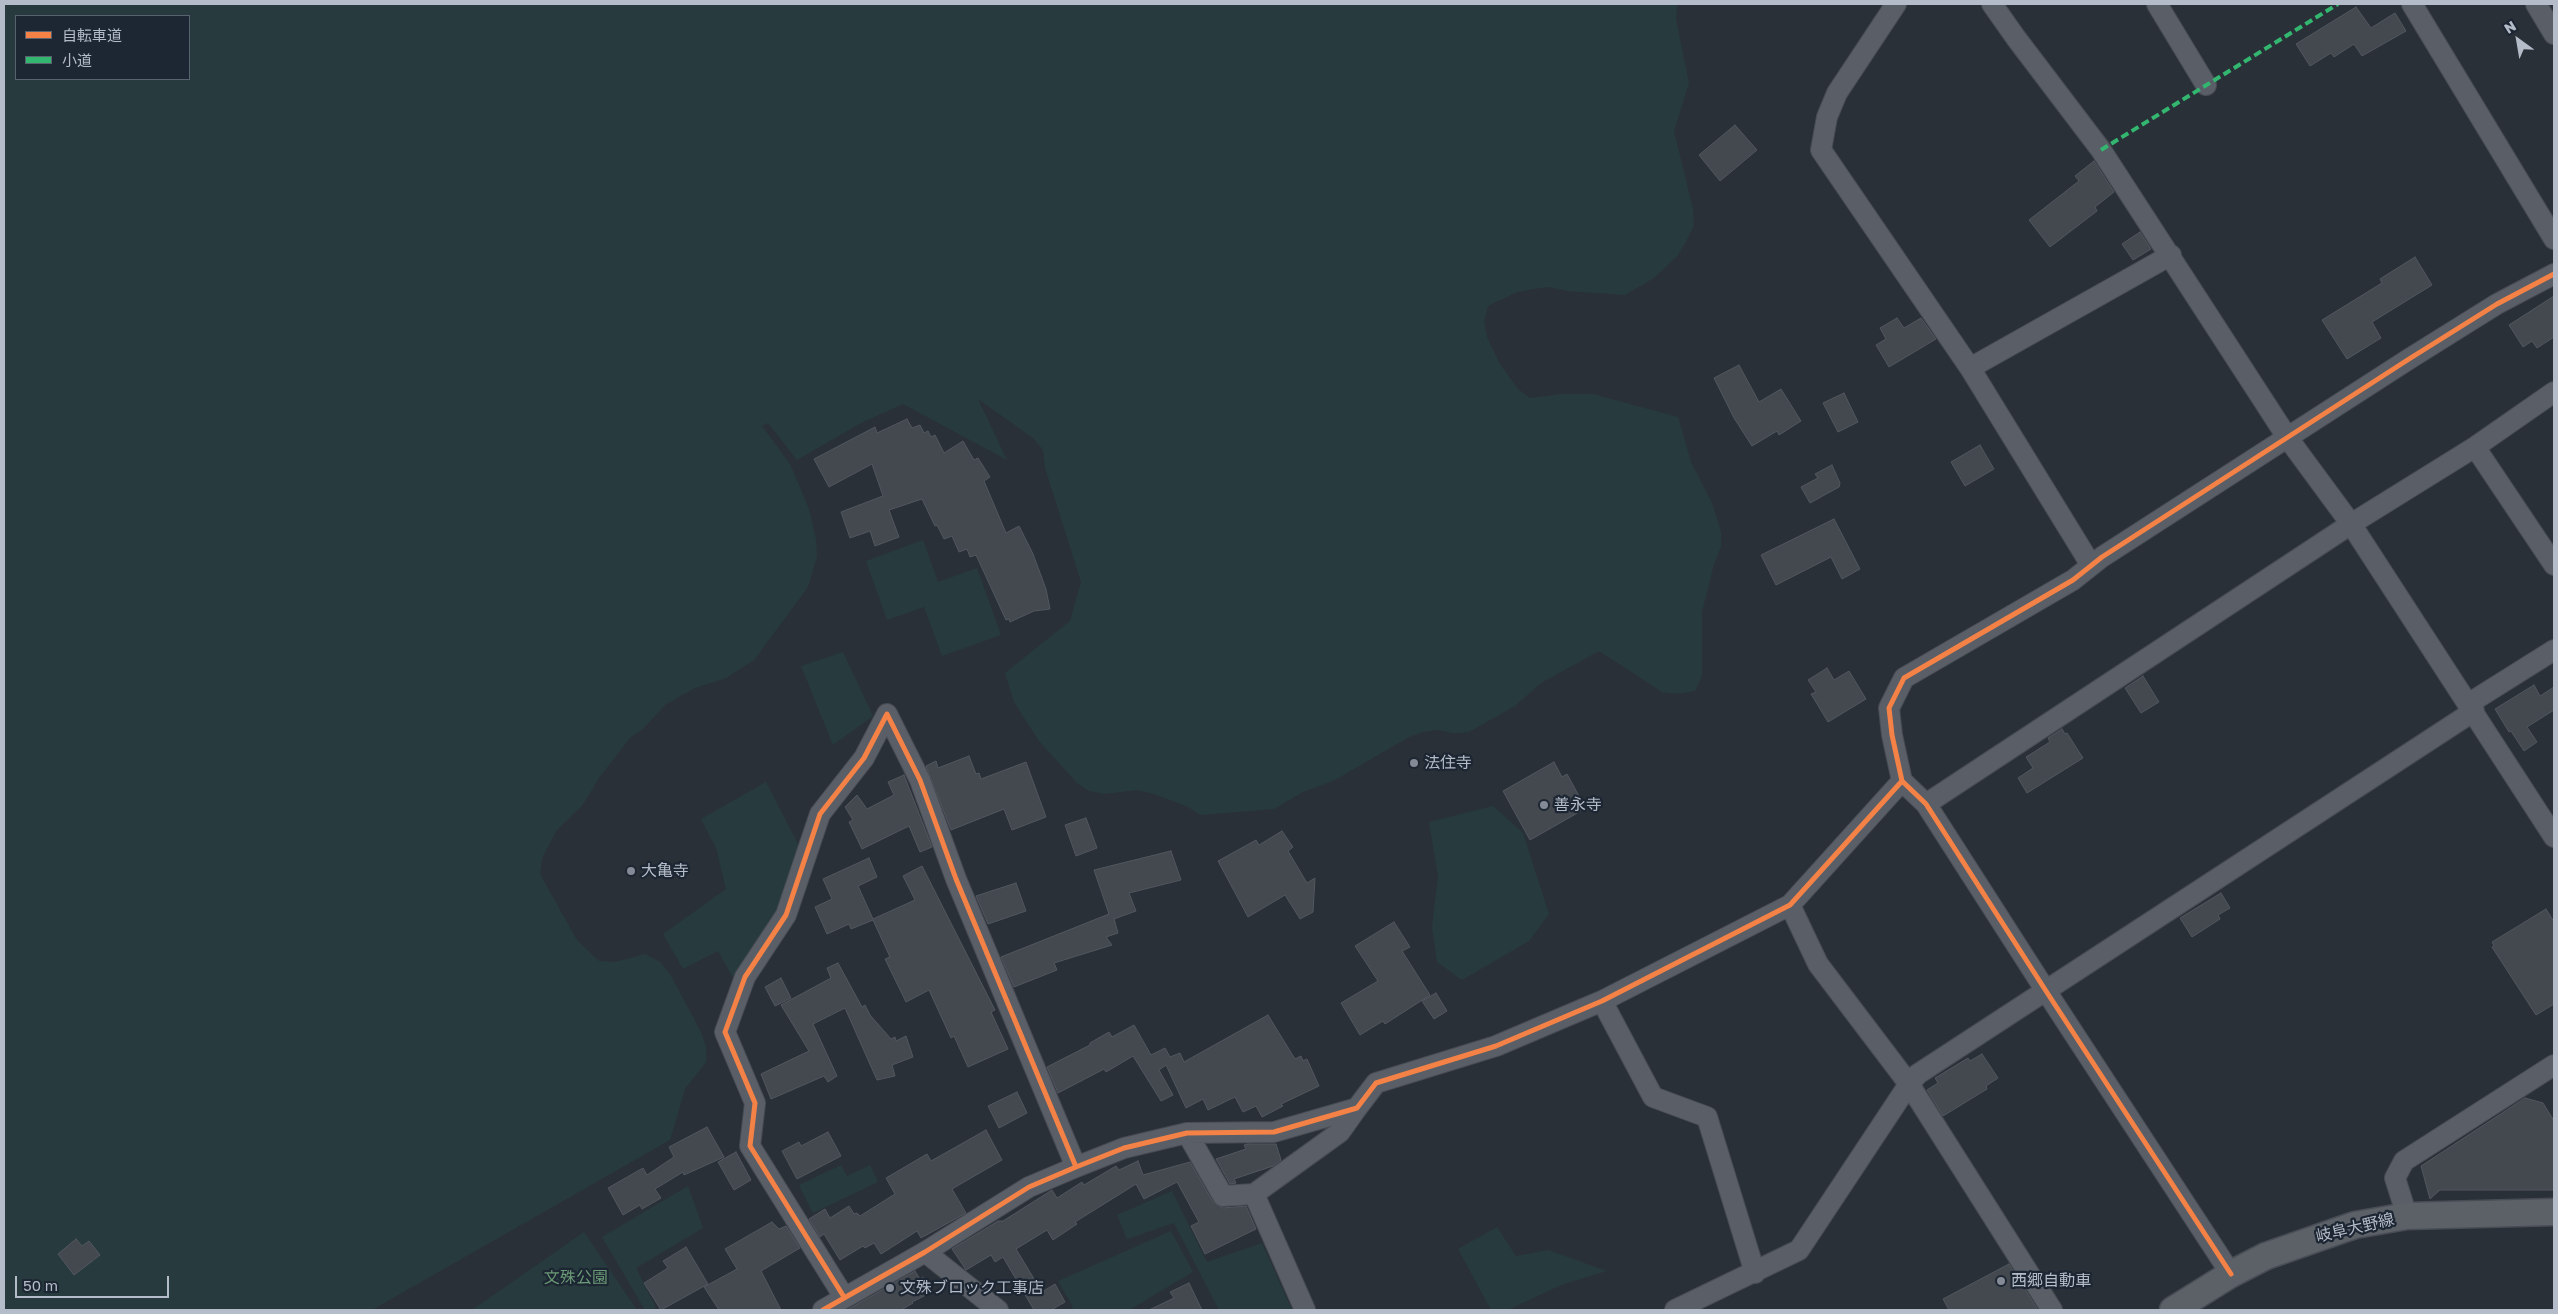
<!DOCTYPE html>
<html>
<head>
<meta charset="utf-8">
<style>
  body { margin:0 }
  #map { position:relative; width:2558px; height:1314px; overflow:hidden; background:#2a3038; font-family:"Golos Text","Noto Sans JP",sans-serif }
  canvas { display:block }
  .frame { position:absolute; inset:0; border:5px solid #b4bcc9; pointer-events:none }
  .legend { position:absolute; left:15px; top:15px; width:175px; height:65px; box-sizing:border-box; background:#1d2633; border:1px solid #59626f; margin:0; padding:6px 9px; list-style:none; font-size:15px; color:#b4bcc9 }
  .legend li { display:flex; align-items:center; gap:10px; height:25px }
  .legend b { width:25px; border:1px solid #59626f }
  .north { position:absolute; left:2493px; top:15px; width:50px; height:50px; -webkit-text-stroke:4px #1d2633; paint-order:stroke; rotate:328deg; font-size:14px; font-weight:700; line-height:20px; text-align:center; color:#b4bcc9 }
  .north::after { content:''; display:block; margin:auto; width:18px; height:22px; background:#b4bcc9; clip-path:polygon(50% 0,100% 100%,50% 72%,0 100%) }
  .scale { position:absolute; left:15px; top:1276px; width:154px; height:22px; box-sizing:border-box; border:2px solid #b4bcc9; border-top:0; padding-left:6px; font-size:15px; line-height:18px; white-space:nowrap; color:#b4bcc9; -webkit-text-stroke:4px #1d2633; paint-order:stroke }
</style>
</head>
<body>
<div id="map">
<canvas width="2558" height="1314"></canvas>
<div class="frame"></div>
<ul class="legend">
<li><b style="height:6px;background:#f48246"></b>自転車道</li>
<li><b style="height:6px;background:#33b770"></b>小道</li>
</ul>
<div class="north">N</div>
<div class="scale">50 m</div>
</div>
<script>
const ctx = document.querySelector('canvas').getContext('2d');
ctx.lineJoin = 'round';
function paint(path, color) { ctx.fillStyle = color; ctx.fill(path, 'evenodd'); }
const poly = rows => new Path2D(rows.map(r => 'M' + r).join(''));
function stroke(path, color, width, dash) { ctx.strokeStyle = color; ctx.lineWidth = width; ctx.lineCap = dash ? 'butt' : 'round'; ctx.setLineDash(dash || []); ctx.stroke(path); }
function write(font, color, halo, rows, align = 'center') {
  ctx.font = font + ' "Golos Text","Noto Sans JP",sans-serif'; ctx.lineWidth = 4.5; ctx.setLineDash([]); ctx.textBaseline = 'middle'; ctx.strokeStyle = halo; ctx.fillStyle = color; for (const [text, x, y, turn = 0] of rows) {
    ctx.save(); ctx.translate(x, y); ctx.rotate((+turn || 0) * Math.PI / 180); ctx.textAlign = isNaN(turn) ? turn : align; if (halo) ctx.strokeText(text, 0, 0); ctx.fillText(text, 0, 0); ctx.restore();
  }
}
const green = poly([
  [4,4,1677,4,1676,19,1689,83,1674,131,1693,209,1694,225,1686,242,1677,256,1654,278,1625,295,1567,291,1550,287,1534,289,1517,292,1488,306,1484,322,1487,337,1500,364,1518,389,1530,398,1561,394,1593,394,1678,417,1691,462,1712,503,1721,532,1721,547,1714,564,1702,612,1702,676,1695,691,1678,694,1662,692,1599,651,1541,683,1515,706,1469,732,1454,733,1438,730,1423,732,1409,737,1335,780,1303,792,1274,809,1201,815,1186,806,1154,794,1137,790,1105,794,1089,791,1077,783,1039,741,1014,702,1005,673,1070,621,1081,582,1045,468,1043,450,1033,438,978,399,1007,460,903,404,861,423,797,460,768,423,762,426,790,464,809,509,816,539,817,556,808,587,754,660,726,678,695,688,665,705,643,729,630,738,599,778,582,806,557,830,542,858,540,874,577,940,599,961,615,962,645,954,660,962,670,974,701,1032,706,1047,706,1062,685,1089,670,1140,372,1310,4,1310],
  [16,16,189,16,189,79,16,79],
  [923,540,938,582,977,568,1001,635,942,656,924,607,887,620,866,561],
  [843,652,873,716,833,745,801,666],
  [766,782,802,852,787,898,735,981,718,951,683,969,663,934,726,889,716,848,701,819],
  [1493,806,1523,833,1549,914,1529,941,1462,980,1437,962,1432,927,1438,875,1429,822],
  [841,1165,847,1176,870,1165,878,1182,813,1213,799,1185],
  [688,1186,703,1228,636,1268,656,1308,645,1310,602,1237],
  [1172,1191,1207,1262,1262,1243,1292,1310,1219,1310,1174,1223,1127,1239,1117,1215],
  [1497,1227,1516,1256,1548,1250,1607,1271,1561,1285,1508,1310,1491,1310,1458,1249],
  [1171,1231,1193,1272,1129,1310,1068,1310,1073,1307,1058,1281],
  [584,1232,637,1310,472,1310]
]);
const building = poly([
  [2356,7,2371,28,2395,13,2406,31,2362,56,2354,44,2334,57,2331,53,2310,66,2296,44,2356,7],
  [1735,125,1757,150,1720,181,1699,155,1735,125],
  [2094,161,2114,192,2095,207,2097,211,2050,247,2029,220,2079,181,2075,176,2094,161],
  [2140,232,2151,249,2133,260,2122,244,2140,232],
  [2415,257,2432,285,2372,322,2381,338,2347,359,2322,320,2382,283,2380,279,2415,257],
  [2554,296,2554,337,2537,348,2532,341,2523,347,2509,325,2554,296],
  [1897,318,1904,328,1921,318,1936,339,1889,367,1876,345,1886,339,1880,328,1897,318],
  [1739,365,1759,402,1781,389,1801,421,1779,435,1777,431,1752,446,1734,418,1714,378,1739,365],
  [1844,393,1858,422,1838,432,1823,403,1844,393],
  [907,419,912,428,920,425,924,433,928,431,931,437,935,435,944,453,963,441,974,460,978,458,990,477,984,481,1006,533,1019,526,1033,554,1046,589,1050,609,1034,611,1010,622,1009,619,1006,620,976,555,970,557,967,549,959,552,952,536,944,539,937,525,935,526,922,499,889,510,899,537,875,546,870,531,850,538,841,512,883,496,872,464,829,487,814,459,875,427,877,433,907,419],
  [1980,445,1994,469,1965,486,1951,462,1980,445],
  [1832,465,1840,483,1839,487,1810,503,1801,487,1818,478,1815,474,1832,465],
  [1834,519,1860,569,1842,579,1831,557,1776,585,1761,555,1834,519],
  [1827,668,1834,680,1849,671,1866,699,1828,722,1811,694,1816,692,1808,680,1827,668],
  [2143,676,2159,702,2141,713,2125,688,2143,676],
  [2534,685,2540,696,2554,687,2554,710,2527,727,2537,742,2524,751,2511,731,2509,732,2495,709,2534,685],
  [2062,729,2065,734,2067,733,2083,758,2027,793,2018,778,2033,768,2026,757,2050,742,2048,738,2062,729],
  [969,756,976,774,979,773,981,779,1026,762,1046,817,1012,830,1004,809,951,830,926,766,936,761,938,768,969,756],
  [1554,762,1562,777,1567,774,1579,796,1574,799,1581,811,1530,840,1503,791,1554,762],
  [904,775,932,847,920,852,909,826,862,849,849,822,853,820,845,807,857,795,867,809,894,795,888,782,904,775],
  [1086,818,1097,848,1076,856,1065,825,1086,818],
  [1282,831,1293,847,1288,851,1307,883,1315,878,1313,912,1300,919,1285,895,1248,917,1218,861,1256,840,1259,845,1282,831],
  [1171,851,1181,880,1129,893,1136,911,1114,919,1118,933,1106,937,1112,945,1054,963,1057,970,1014,987,1001,957,1109,914,1094,870,1171,851],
  [869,858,877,877,858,886,873,919,915,900,903,876,922,866,995,1010,991,1012,1008,1049,968,1067,954,1036,951,1038,929,990,906,1002,885,959,890,957,873,920,851,929,849,924,827,934,815,907,832,899,823,879,869,858],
  [1016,883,1026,911,988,924,976,896,1016,883],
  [2221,893,2230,908,2218,915,2220,919,2192,937,2180,918,2221,893],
  [2546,909,2554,922,2554,1004,2536,1015,2492,947,2494,946,2492,942,2546,909],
  [1394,922,1410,947,1402,951,1430,995,1385,1024,1383,1021,1360,1035,1341,1003,1378,981,1355,946,1394,922],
  [838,963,862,1007,865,1005,870,1015,891,1039,895,1037,896,1041,906,1036,913,1057,892,1065,895,1076,877,1080,845,1008,813,1024,837,1076,828,1082,824,1076,771,1099,761,1074,809,1051,781,1005,831,978,827,968,838,963],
  [781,978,791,998,775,1006,765,987,781,978],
  [1436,993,1447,1011,1434,1019,1422,1001,1436,993],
  [1268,1015,1295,1059,1301,1056,1303,1061,1307,1059,1319,1086,1281,1104,1283,1106,1262,1117,1256,1106,1243,1112,1235,1097,1208,1110,1203,1099,1186,1108,1166,1065,1159,1070,1173,1095,1161,1101,1133,1056,1106,1072,1104,1069,1058,1093,1047,1067,1090,1045,1090,1043,1109,1032,1112,1037,1134,1025,1151,1055,1165,1048,1170,1057,1180,1053,1184,1062,1268,1015],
  [1982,1054,1998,1078,1986,1086,1987,1089,1943,1116,1927,1090,1938,1083,1935,1078,1968,1058,1970,1061,1982,1054],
  [1017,1092,1027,1113,999,1128,988,1106,1017,1092],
  [2525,1098,2543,1103,2554,1121,2554,1190,2440,1190,2430,1199,2421,1166,2525,1098],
  [707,1127,724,1157,684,1175,683,1172,655,1189,661,1198,642,1209,640,1205,623,1215,608,1188,643,1168,647,1175,674,1157,669,1147,707,1127],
  [986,1130,1002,1160,952,1189,966,1213,921,1238,917,1231,881,1254,874,1243,865,1248,863,1246,840,1260,824,1234,820,1237,809,1219,825,1209,830,1218,849,1206,854,1214,857,1213,860,1216,895,1194,886,1178,927,1154,931,1161,986,1130],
  [828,1132,841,1156,797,1179,782,1151,799,1142,801,1146,828,1132],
  [1248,1144,1276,1144,1281,1160,1273,1166,1234,1179,1236,1183,1230,1184,1216,1159,1246,1149,1244,1145,1248,1144],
  [736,1152,751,1180,734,1190,718,1162,736,1152],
  [1138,1161,1143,1175,1190,1162,1213,1202,1223,1208,1246,1206,1256,1229,1205,1254,1191,1226,1199,1222,1177,1182,1144,1199,1136,1184,1075,1222,1077,1224,1053,1240,1047,1230,1016,1249,1042,1292,1055,1284,1065,1302,1051,1310,1034,1310,1003,1257,995,1262,991,1255,966,1270,952,1249,998,1221,1003,1221,1052,1190,1057,1198,1082,1182,1084,1185,1116,1166,1119,1170,1138,1161],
  [772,1222,779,1229,786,1226,800,1248,761,1271,781,1310,719,1310,704,1287,737,1269,725,1249,772,1222],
  [76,1239,82,1246,89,1241,100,1255,74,1275,58,1254,76,1239],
  [686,1247,708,1284,661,1310,644,1283,668,1268,663,1261,686,1247],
  [2009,1264,2038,1310,1949,1310,1943,1299,2009,1264],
  [915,1271,920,1279,923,1277,932,1292,912,1302,913,1303,901,1310,847,1310,915,1271],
  [1189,1283,1202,1310,1149,1310,1174,1298,1170,1292,1189,1283]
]);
const minor = poly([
  [1896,4,1837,93,1827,117,1821,150,1970,368,2091,565],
  [1992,4,2016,38,2101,150,2287,437,2351,524,2554,837],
  [2157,4,2206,85],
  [2412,4,2554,239],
  [2536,4,2554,34],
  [1970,368,2171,255],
  [2475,447,2554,565],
  [2468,704,2554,650],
  [1926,804,2351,524,2475,447,2554,392],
  [1790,905,1818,964,1909,1084,2052,1310],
  [1602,1001,1653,1097,1707,1117,1755,1273],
  [1187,1133,1223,1196,1254,1194],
  [2407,1216,2395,1178,2404,1161,2554,1065],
  [925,1252,998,1310],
  [2231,1274,2046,991,1926,804,1902,781,1892,735,1889,708,1904,678,2073,580,2102,557,2409,359,2497,304,2554,274],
  [844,1297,750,1146,755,1103,725,1032,745,977,786,915,820,814,864,758,887,714,920,780,956,879,1076,1167],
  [823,1310,925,1252,1029,1187,1076,1167,1124,1148,1187,1133,1274,1132,1357,1108,1376,1083,1496,1046,1602,1001,1790,905,1902,781],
  [1305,1310,1254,1194,1340,1132,1357,1108],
  [1675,1310,1799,1250,1909,1084,1918,1074,2474,711]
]);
const major = poly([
  [2173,1310,2231,1274,2266,1256,2355,1225,2407,1216,2554,1212]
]);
const quiet = poly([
  [2101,150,2338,4]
]);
const cycleway = poly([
  [2231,1274,2046,991,1926,804,1902,781,1892,735,1889,708,1904,678,2073,580,2102,557,2409,359,2497,304,2554,274],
  [844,1297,750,1146,755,1103,725,1032,745,977,786,915,820,814,864,758,887,714,920,780,956,879,1076,1167],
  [823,1310,925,1252,1029,1187,1076,1167,1124,1148,1187,1133,1274,1132,1357,1108,1376,1083,1496,1046,1602,1001,1790,905,1902,781]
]);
const markers = [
  [1414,763,5,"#848b96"],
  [1544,805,5,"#848b96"],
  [631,871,5,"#848b96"],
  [2001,1281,5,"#848b96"],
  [890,1288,5,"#848b96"]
];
const poiNames = [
  ["法住寺",1424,763],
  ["善永寺",1554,805],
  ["大亀寺",641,871],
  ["西郷自動車",2011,1281],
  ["文殊ブロック工事店",900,1288]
];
const streetNames = [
  ["岐阜大野線",2355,1228,-13]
];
const parkNames = [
  ["文殊公園",576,1278]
];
paint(green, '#273a3e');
paint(building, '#444950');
stroke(building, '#52575f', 1);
stroke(minor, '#484c53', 22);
stroke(major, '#484c55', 29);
stroke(minor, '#5a5e66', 20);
stroke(major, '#5c6168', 26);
stroke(quiet, '#33b770', 4, [8, 4]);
stroke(cycleway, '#f48246', 5);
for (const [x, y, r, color] of markers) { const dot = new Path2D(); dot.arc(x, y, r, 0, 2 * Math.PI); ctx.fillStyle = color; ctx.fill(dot); stroke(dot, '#1d2633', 2); }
write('16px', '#b4bcc9', '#1d2633', poiNames, 'left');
write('16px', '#b4bcc9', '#1d2633', streetNames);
write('16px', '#6b9a76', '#1d2633', parkNames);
</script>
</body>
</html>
